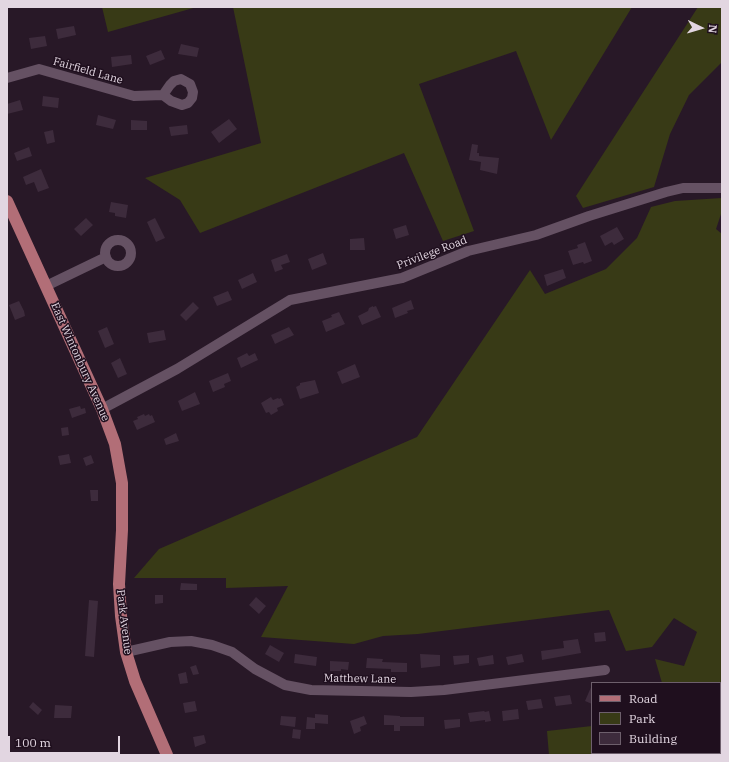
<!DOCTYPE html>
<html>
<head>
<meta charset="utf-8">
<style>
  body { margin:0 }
  #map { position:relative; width:729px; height:762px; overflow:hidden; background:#281827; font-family:"IBM Plex Serif",serif }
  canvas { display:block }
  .frame { position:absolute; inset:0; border:8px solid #e2d6e1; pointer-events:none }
  .legend { position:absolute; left:591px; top:682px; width:130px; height:72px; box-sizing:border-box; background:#1f0f1e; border:1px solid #6d5f6c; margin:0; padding:5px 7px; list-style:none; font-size:12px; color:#e2d6e1 }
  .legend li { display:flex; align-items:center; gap:8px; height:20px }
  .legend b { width:20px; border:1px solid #6d5f6c }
  .north { position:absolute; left:681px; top:8px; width:40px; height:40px; -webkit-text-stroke:3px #1f0f1e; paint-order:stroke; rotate:95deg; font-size:11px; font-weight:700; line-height:16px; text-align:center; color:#e2d6e1 }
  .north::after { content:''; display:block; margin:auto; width:14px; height:18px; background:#e2d6e1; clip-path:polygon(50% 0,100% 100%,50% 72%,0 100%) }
  .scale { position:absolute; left:8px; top:736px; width:112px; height:18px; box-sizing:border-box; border:2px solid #e2d6e1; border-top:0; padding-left:5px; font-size:12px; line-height:14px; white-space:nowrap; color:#e2d6e1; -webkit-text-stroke:3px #1f0f1e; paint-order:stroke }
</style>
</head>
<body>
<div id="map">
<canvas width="729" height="762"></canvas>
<div class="frame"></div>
<ul class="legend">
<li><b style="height:5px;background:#b26e77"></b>Road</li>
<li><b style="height:11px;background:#383a16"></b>Park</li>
<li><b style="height:11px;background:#3d2b3c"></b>Building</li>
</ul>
<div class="north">N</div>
<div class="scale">100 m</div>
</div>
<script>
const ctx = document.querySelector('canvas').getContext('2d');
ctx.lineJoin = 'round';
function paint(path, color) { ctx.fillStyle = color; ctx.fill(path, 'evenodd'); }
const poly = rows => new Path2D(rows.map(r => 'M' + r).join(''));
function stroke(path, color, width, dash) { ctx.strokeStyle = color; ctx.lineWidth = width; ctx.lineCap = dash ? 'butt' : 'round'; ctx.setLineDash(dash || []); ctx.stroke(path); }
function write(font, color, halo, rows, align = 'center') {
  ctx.font = font + ' "IBM Plex Serif",serif'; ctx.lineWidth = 3; ctx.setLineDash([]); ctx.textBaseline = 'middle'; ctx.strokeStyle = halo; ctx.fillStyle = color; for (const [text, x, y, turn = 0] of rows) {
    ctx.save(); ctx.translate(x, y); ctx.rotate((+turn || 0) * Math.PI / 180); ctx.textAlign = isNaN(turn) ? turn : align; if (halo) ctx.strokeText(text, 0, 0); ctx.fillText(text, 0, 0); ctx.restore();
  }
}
const green = poly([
  [102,7,197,7,108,32],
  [233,7,632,7,551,140,516,51,419,84,474,231,443,241,404,153,200,233,180,200,145,178,261,143],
  [698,7,722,7,722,62,689,95,670,134,654,187,583,208,576,196],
  [722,198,722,211,716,229,722,234,722,717,720,717,720,683,662,683,655,659,684,666,697,632,674,618,652,647,626,651,609,610,418,634,383,636,354,644,261,637,288,586,226,588,226,578,134,578,159,549,417,437,530,270,545,294,606,269,637,238,651,207,675,201],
  [592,726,592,753,709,753,711,755,549,755,547,731]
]);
const building = poly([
  [74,26,76,35,58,39,56,29],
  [45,36,47,46,31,49,29,38],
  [181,44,199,48,197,57,178,54],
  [161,50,165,59,150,65,146,56],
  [131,55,132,64,112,67,111,57],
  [43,96,59,98,58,108,42,106],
  [20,100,23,110,7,114,7,104],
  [98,115,116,120,113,129,96,125],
  [229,119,237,129,219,143,211,132],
  [131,120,147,121,147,130,131,130],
  [187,125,188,134,171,136,169,127],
  [53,130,55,142,47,144,44,132],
  [472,144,478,145,477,153,479,153,479,156,499,158,497,174,480,170,481,162,469,160],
  [29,147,32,156,17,161,14,153],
  [41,169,49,188,38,192,34,182,26,185,23,177],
  [111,202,128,205,126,218,115,216,115,213,109,212],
  [86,218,93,225,81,236,74,229],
  [155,218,165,238,156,242,147,222],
  [406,225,409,235,396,239,393,229],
  [617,227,624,239,614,245,612,242,605,246,600,236],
  [364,238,365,250,350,250,350,239],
  [585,242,592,261,584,264,583,262,573,265,568,251,578,248,577,245],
  [323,253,327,264,312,270,308,259],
  [287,254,290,262,281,265,283,269,275,272,271,260],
  [563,269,566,278,547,286,544,275],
  [253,273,257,282,242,289,238,280],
  [228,291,232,300,217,306,213,297],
  [411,300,414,309,407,311,408,313,395,318,392,308],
  [19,301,24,311,25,316,15,320,9,305],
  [193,302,199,308,186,321,180,315],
  [373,306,373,307,376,306,381,317,362,325,358,316,368,311,369,308],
  [339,312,345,324,326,332,322,321,332,317,331,315],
  [107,327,114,344,105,348,98,331],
  [289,327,294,335,275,344,271,335],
  [164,330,166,340,149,343,147,333],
  [247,353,249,356,255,353,258,360,241,368,237,358],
  [120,358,127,374,118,378,111,363],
  [355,364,360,377,342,384,337,372],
  [228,373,231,381,224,384,225,387,213,392,209,381],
  [315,380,319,393,300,399,296,387,300,385,300,383],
  [195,392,200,404,182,411,178,401],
  [271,397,273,400,278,398,279,399,281,398,284,405,277,408,278,411,271,415,269,412,266,413,261,403],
  [80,406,81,409,85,408,86,413,72,418,69,409],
  [144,414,145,416,149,414,150,416,152,415,155,422,137,430,133,421,138,419,137,417],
  [68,427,69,435,62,436,61,428],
  [176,433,179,441,166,445,164,439],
  [69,454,71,463,60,465,58,456],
  [91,455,94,463,86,466,83,458],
  [90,490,98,490,98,501,91,501],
  [181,583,197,584,197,590,180,590],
  [155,595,163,595,163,603,155,604],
  [256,597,266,606,259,614,249,605],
  [89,600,98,601,94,657,85,656],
  [605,632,606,641,595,642,594,633],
  [578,639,581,653,542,660,541,651,564,648,563,641],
  [270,645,284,653,279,662,265,654],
  [295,654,317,657,316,666,294,663],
  [420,654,440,655,440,666,421,668],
  [522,654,524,662,508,665,506,657],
  [469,655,469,663,454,665,453,656],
  [493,655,494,664,479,666,477,658],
  [367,658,383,659,382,662,407,663,407,672,391,672,391,669,366,668],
  [330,661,349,662,348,670,341,669,341,671,330,671],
  [196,665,199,674,193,675,190,667],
  [186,672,188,683,180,684,178,674],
  [592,685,592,704,585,701],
  [570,695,572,704,556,706,554,697],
  [541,699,543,708,528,710,526,701],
  [195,701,197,711,185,713,183,703],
  [33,702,42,710,38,715,29,707],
  [55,705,72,706,71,718,54,718],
  [518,709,519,719,503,721,502,711],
  [484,711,485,712,489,711,491,721,485,722,485,720,470,722,468,713],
  [315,714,328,715,328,724,315,723,315,729,306,729,307,717,315,718],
  [384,715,400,716,400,717,424,717,424,726,400,726,400,731,394,731,394,725,384,725],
  [281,716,296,717,295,727,280,725],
  [364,716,367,724,360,727,361,731,354,734,350,721],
  [460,719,460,727,445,729,444,720],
  [293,729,301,730,300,739,292,738],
  [204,735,206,743,195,747,193,737]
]);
const minor = poly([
  [7,78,39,69,134,96,163,95,171,101,182,105,188,103,192,98,193,92,190,84,181,79,174,81,170,85,163,95],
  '105 253a13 13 0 1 1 26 0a13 13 0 1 1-26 0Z',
  [46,286,106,257],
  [102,409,177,369,290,300,402,278,468,251,536,235,589,216,666,192,683,188,722,188],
  [126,652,170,642,191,641,212,645,232,652,255,669,285,685,311,690,411,692,444,690,605,670]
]);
const major = poly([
  [7,201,102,409,115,444,122,483,122,530,119,584,121,616,126,652,135,681,167,755]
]);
const streetNames = [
  ["Fairfield Lane",88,71,16],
  ["Privilege Road",432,253,-21],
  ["East Wintonbury Avenue",80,362,66],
  ["Park Avenue",124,622,83],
  ["Matthew Lane",360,679,1]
];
paint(green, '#383a16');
paint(building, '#3d2b3c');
stroke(minor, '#655163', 10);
stroke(major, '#b26e77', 12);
write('11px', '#e2d6e1', '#1f0f1e', streetNames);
</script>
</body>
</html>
